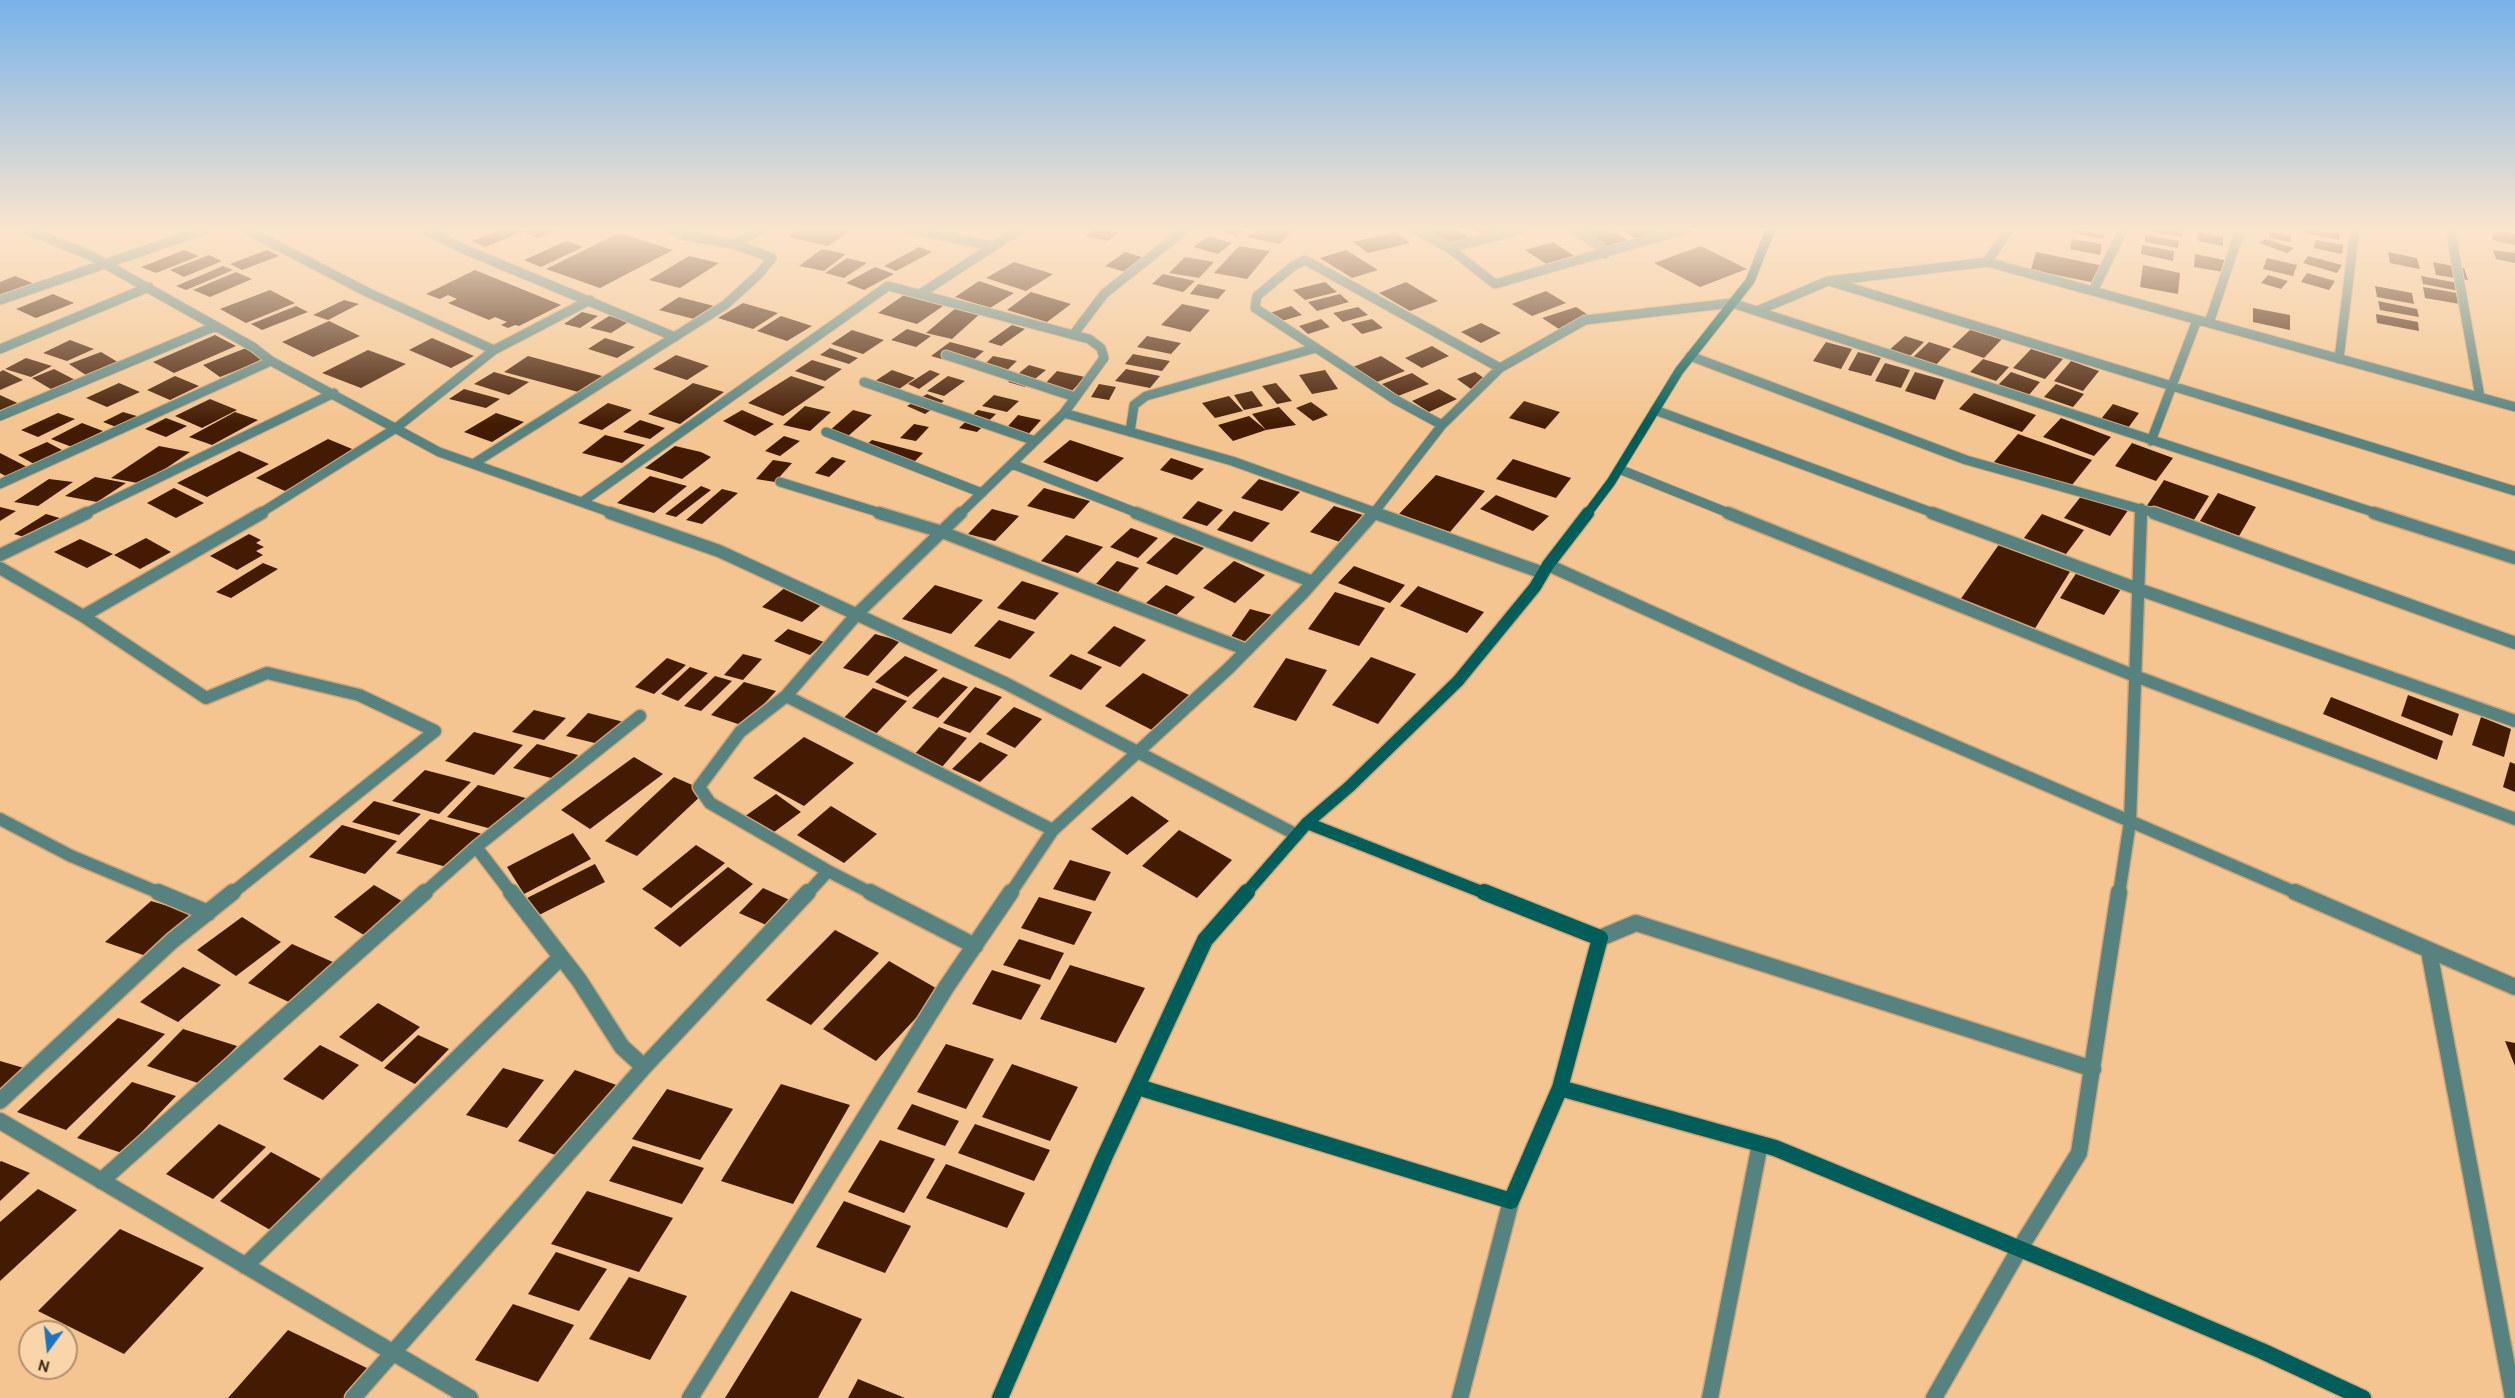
<!DOCTYPE html>
<html>
<head>
<meta charset="utf-8">
<style>
  body { margin:0 }
  #map { position:relative; width:2515px; height:1398px; overflow:hidden; background:#f4c590; font-family:Cabin,sans-serif }
  canvas { display:block }
  .north { position:absolute; left:18px; top:1320px; width:60px; height:60px; box-sizing:border-box; background:#fbd5aa; border:2px solid #af916f; border-radius:50%; rotate:195deg; font-size:16px; font-weight:700; line-height:24px; text-align:center; color:#3e2b16 }
  .north::after { content:''; display:block; margin:auto; width:21px; height:27px; background:#1a75c2; clip-path:polygon(50% 0,100% 100%,50% 72%,0 100%) }
</style>
</head>
<body>
<div id="map">
<canvas width="2515" height="1398"></canvas>
<div class="north">N</div>
</div>
<script>
const ctx = document.querySelector('canvas').getContext('2d');
ctx.lineJoin = 'round';
function paint(path, color) { ctx.fillStyle = color; ctx.fill(path, 'evenodd'); }
const poly = rows => new Path2D(rows.map(r => 'M' + r).join(''));
function stroke(path, color, width, dash) { ctx.strokeStyle = color; ctx.lineWidth = width; ctx.lineCap = dash ? 'butt' : 'round'; ctx.setLineDash(dash || []); ctx.stroke(path); }
const building = poly([
  [505,228,514,228,522,232,485,247,472,241],
  [529,228,562,228,538,238,522,231],
  [802,228,855,228,828,246,788,237],
  [1095,228,1100,228,1119,232,1108,241,1085,236],
  [1211,228,1247,228,1236,236],
  [1257,228,1295,228,1280,244,1247,237],
  [1432,228,1456,228,1469,238,1445,244,1426,229],
  [1472,228,1506,228,1510,230,1484,236],
  [1588,228,1609,228,1633,244,1610,249,1581,230],
  [1618,228,1650,228,1662,235,1640,241],
  [2149,228,2183,228,2182,237,2149,231],
  [2305,228,2340,234,2339,240,2305,233],
  [2073,229,2104,235,2103,239,2072,233],
  [2492,230,2515,234,2515,245,2493,240],
  [1396,232,1410,243,1368,253,1353,242],
  [2198,232,2223,237,2223,246,2198,241],
  [2270,232,2291,236,2290,242,2269,238],
  [619,233,673,250,600,288,546,269],
  [2145,235,2179,241,2178,248,2145,242],
  [1208,236,1232,243,1218,254,1193,247],
  [2072,239,2102,244,2100,255,2070,249],
  [2266,239,2294,248,2287,253,2259,243],
  [2316,240,2343,245,2342,254,2314,248],
  [566,241,583,247,541,267,524,260],
  [1553,242,1582,261,1554,269,1525,250],
  [2142,245,2174,251,2173,261,2141,254],
  [1239,246,1270,251,1247,279,1214,273],
  [1701,246,1747,269,1700,287,1654,263],
  [919,247,932,252,896,271,884,266],
  [822,249,846,254,824,271,799,266],
  [184,250,199,256,156,273,141,267],
  [267,250,279,256,242,270,230,264],
  [1346,250,1378,270,1352,278,1320,258],
  [2493,250,2515,253,2515,263,2496,259],
  [1125,252,1148,259,1129,273,1105,266],
  [2036,252,2104,266,2101,284,2031,270],
  [2388,252,2417,258,2420,269,2390,263],
  [2195,254,2224,260,2223,272,2194,267],
  [209,255,222,261,184,277,170,270],
  [689,256,719,263,680,288,649,280],
  [2308,256,2342,265,2337,273,2303,263],
  [1185,257,1214,262,1199,278,1169,273],
  [847,258,867,263,844,278,825,273],
  [2267,258,2297,265,2293,276,2263,269],
  [1014,262,1053,274,1026,291,986,278],
  [2433,262,2464,268,2468,280,2436,275],
  [2143,265,2180,273,2178,294,2140,287],
  [223,266,233,270,186,290,176,286],
  [875,267,894,274,864,290,846,283],
  [475,270,561,305,519,326,515,325,508,328,501,325,507,322,495,317,489,320,448,303,457,299,448,295,440,299,426,294],
  [236,272,252,279,210,297,193,290],
  [2307,273,2335,281,2329,290,2301,282],
  [1163,274,1195,281,1183,292,1152,284],
  [2268,275,2288,281,2281,289,2261,283],
  [15,276,35,284,0,299,0,282],
  [2421,276,2458,283,2459,291,2423,284],
  [979,281,1014,293,990,308,955,297],
  [1325,282,1337,292,1305,300,1293,290],
  [1406,282,1438,301,1410,311,1379,293],
  [1198,284,1226,290,1218,299,1190,294],
  [2375,286,2412,293,2414,304,2377,297],
  [2423,287,2457,293,2460,304,2425,298],
  [270,290,295,303,246,323,220,309],
  [1546,291,1566,303,1532,316,1512,304],
  [1031,292,1071,304,1047,322,1007,310],
  [907,293,946,304,917,324,878,313],
  [53,294,74,303,36,318,16,309],
  [1340,294,1349,302,1317,311,1308,302],
  [679,297,714,306,694,319,659,310],
  [344,300,359,304,328,320,313,315],
  [2378,301,2417,309,2419,317,2380,310],
  [743,303,778,313,753,329,718,318],
  [1182,304,1210,310,1190,332,1161,325],
  [296,306,308,312,262,330,251,324],
  [1291,306,1302,315,1275,323,1264,315],
  [957,307,982,312,952,339,926,333],
  [1358,307,1368,315,1343,322,1333,313],
  [1576,307,1596,320,1562,331,1542,318],
  [2253,308,2290,315,2290,330,2253,322],
  [582,312,598,316,580,328,564,324],
  [2376,314,2418,322,2419,331,2377,323],
  [609,316,630,321,611,333,590,328],
  [781,316,812,326,787,341,757,331],
  [1321,319,1330,327,1308,334,1299,326],
  [1372,319,1383,328,1362,334,1351,324],
  [329,321,360,336,313,357,282,342],
  [1481,323,1501,333,1481,343,1461,332],
  [1012,325,1025,329,1001,346,988,342],
  [907,329,931,336,916,347,891,340],
  [1971,329,2002,339,1984,358,1952,347],
  [852,330,884,340,863,354,831,344],
  [215,335,236,346,174,373,153,362],
  [1147,336,1181,343,1171,354,1137,347],
  [1905,336,1924,342,1908,358,1888,351],
  [432,338,474,356,451,368,409,350],
  [605,338,635,347,617,358,588,349],
  [70,340,94,349,67,361,43,353],
  [950,342,984,351,966,366,931,356],
  [1826,342,1852,349,1841,369,1813,361],
  [1929,342,1951,349,1931,370,1908,362],
  [1432,346,1449,356,1422,368,1405,358],
  [246,348,263,360,220,377,203,365],
  [830,348,858,358,849,364,820,355],
  [2031,349,2063,359,2045,379,2013,368],
  [368,350,406,364,361,388,322,373],
  [101,352,121,364,89,377,69,364],
  [1858,352,1881,358,1871,376,1848,370],
  [1133,354,1170,361,1162,371,1125,364],
  [676,355,709,366,687,380,653,369],
  [528,356,606,377,582,393,504,372],
  [993,356,1017,361,1002,375,979,370],
  [1381,356,1405,371,1377,382,1353,367],
  [26,358,52,366,31,377,5,369],
  [1983,359,2009,367,1996,381,1970,372],
  [812,360,842,369,825,381,795,371],
  [2071,361,2099,371,2083,391,2054,381],
  [1885,363,1910,370,1901,388,1875,381],
  [1029,365,1046,370,1025,387,1008,382],
  [54,369,79,382,56,392,32,378],
  [1126,369,1160,376,1150,388,1115,381],
  [3,370,23,380,0,390,0,372],
  [892,370,915,378,892,394,869,385],
  [930,370,940,374,919,389,908,384],
  [1325,370,1338,389,1312,394,1299,375],
  [1057,371,1085,377,1070,393,1042,387],
  [494,372,529,382,509,395,474,384],
  [1475,372,1490,382,1471,389,1457,379],
  [1915,372,1944,380,1935,400,1905,391],
  [2011,372,2040,382,2028,396,1998,385],
  [1412,373,1429,384,1398,396,1382,384],
  [175,376,199,386,170,400,147,390],
  [791,376,825,387,783,416,748,403],
  [948,376,965,381,944,396,927,391],
  [119,383,140,392,107,407,86,398],
  [693,383,724,392,680,424,648,414],
  [1276,383,1292,401,1277,404,1262,386],
  [1099,384,1116,387,1109,400,1091,397],
  [2056,384,2084,394,2073,407,2044,397],
  [464,389,500,399,486,408,449,399],
  [1439,389,1457,399,1429,412,1412,401],
  [1252,391,1263,406,1244,410,1234,395],
  [1974,393,2036,415,2022,432,1959,409],
  [927,394,944,401,925,414,907,406],
  [0,395,24,406,0,417],
  [994,395,1019,401,1007,412,982,406],
  [1229,396,1243,411,1215,418,1202,403],
  [210,399,237,410,202,428,175,416],
  [1524,401,1560,412,1545,429,1509,418],
  [1311,402,1322,410,1328,415,1313,421,1296,408],
  [608,403,632,410,602,430,578,423],
  [2113,404,2139,413,2128,428,2101,419],
  [805,406,831,412,810,431,783,425],
  [1279,407,1296,425,1266,430,1233,441,1218,425,1249,416,1266,430,1252,414],
  [742,410,774,424,755,436,723,421],
  [853,410,872,415,847,437,828,432],
  [978,410,996,414,977,432,959,428],
  [123,412,140,417,119,428,103,422],
  [235,412,258,420,212,445,189,437],
  [58,413,75,419,38,437,21,430],
  [496,413,524,422,492,442,464,432],
  [1018,415,1041,420,1024,439,1001,434],
  [166,418,187,426,166,437,145,429],
  [2061,418,2111,437,2094,456,2043,437],
  [640,420,665,428,650,439,623,432],
  [82,423,103,431,72,447,51,439],
  [914,424,929,427,916,441,900,438],
  [2018,434,2092,460,2068,490,1994,462],
  [605,435,645,445,622,463,582,453],
  [784,436,800,441,780,456,765,451],
  [328,439,357,451,285,491,256,478],
  [872,440,923,453,912,464,860,450],
  [1070,440,1124,458,1097,482,1043,462],
  [47,442,62,450,34,464,18,455],
  [2132,443,2173,458,2156,481,2115,466],
  [159,446,190,452,143,484,111,478],
  [675,446,701,452,711,457,682,479,645,468],
  [239,451,269,464,207,497,177,483],
  [0,453,31,469,11,479,0,473],
  [832,457,846,461,829,477,815,473],
  [1171,458,1204,469,1192,480,1160,470],
  [1513,459,1571,478,1556,498,1496,479],
  [773,460,792,463,775,482,756,479],
  [1436,475,1485,491,1450,532,1399,514],
  [650,476,687,486,654,513,617,503],
  [95,477,126,483,97,502,65,496],
  [49,479,73,482,38,506,14,502],
  [1259,479,1300,492,1282,511,1241,498],
  [2164,480,2209,496,2192,523,2146,507],
  [701,486,711,490,676,517,665,514],
  [174,488,204,503,176,518,147,503],
  [1044,488,1090,501,1074,519,1027,506],
  [722,489,738,493,702,524,686,520],
  [2086,490,2131,506,2110,536,2064,518],
  [2218,493,2256,507,2239,536,2200,521],
  [1496,495,1549,516,1533,531,1480,509],
  [1198,501,1223,510,1207,526,1182,518],
  [1334,506,1363,515,1340,542,1310,532],
  [0,507,16,511,0,521],
  [992,509,1019,516,995,541,968,534],
  [1234,511,1270,523,1252,542,1217,530],
  [46,514,63,519,31,539,14,534],
  [2042,514,2084,530,2066,554,2024,538],
  [1131,528,1158,538,1138,558,1110,547],
  [249,534,261,540,256,543,264,547,256,551,263,555,237,570,210,556],
  [1066,535,1103,547,1078,573,1041,561],
  [1174,537,1204,548,1177,575,1146,563],
  [146,538,171,552,140,569,114,555],
  [80,539,113,554,87,568,54,552],
  [2000,543,2071,570,2034,630,1960,600],
  [1117,561,1139,568,1118,592,1095,585],
  [1234,561,1265,575,1235,603,1203,588],
  [263,563,278,569,231,598,216,592],
  [1354,566,1405,585,1390,603,1338,583],
  [2077,572,2121,589,2104,615,2060,598],
  [1022,581,1059,593,1035,620,997,608],
  [788,585,828,599,802,622,762,607],
  [935,585,983,600,951,634,902,619],
  [1166,585,1195,597,1174,617,1145,604],
  [1418,586,1484,612,1467,633,1400,606],
  [1335,592,1385,608,1359,646,1308,629],
  [1250,609,1272,615,1251,648,1228,641],
  [999,620,1035,632,1010,659,974,646],
  [1114,626,1146,640,1120,667,1087,653],
  [788,629,824,642,810,655,774,641],
  [875,634,900,641,868,676,843,668],
  [743,654,762,659,743,680,724,675],
  [1071,654,1102,667,1081,690,1049,676],
  [905,656,938,670,908,697,875,682],
  [1371,657,1416,674,1378,724,1332,705],
  [667,658,686,665,654,694,635,687],
  [1286,658,1327,670,1296,721,1253,707],
  [690,667,708,673,678,701,661,694],
  [1143,673,1191,696,1154,731,1105,706],
  [715,676,732,681,701,711,684,706],
  [943,677,968,687,938,718,912,708],
  [744,682,776,691,744,726,711,715],
  [975,687,1002,697,970,733,943,723],
  [873,688,907,701,871,739,836,726],
  [2408,695,2459,714,2452,736,2401,716],
  [2331,697,2443,741,2437,760,2323,714],
  [1014,707,1042,719,1015,748,986,734],
  [534,710,566,718,544,740,512,732],
  [588,713,624,722,603,745,566,736],
  [2481,717,2511,729,2504,757,2472,745],
  [939,727,967,738,942,767,913,756],
  [474,732,523,745,494,775,445,761],
  [804,737,854,763,804,806,753,778],
  [980,742,1008,755,980,782,952,769],
  [537,744,578,755,555,779,513,768],
  [634,757,663,774,590,829,561,810],
  [2510,762,2515,764,2515,792,2503,787],
  [425,770,471,782,439,814,392,801],
  [674,777,706,791,637,856,605,841],
  [478,785,533,800,503,832,447,817],
  [776,794,801,812,762,841,737,822],
  [1132,796,1169,821,1127,855,1091,829],
  [374,801,421,814,399,835,352,822],
  [831,806,877,834,844,863,797,835],
  [430,819,482,834,450,868,396,853],
  [342,825,397,841,365,874,309,857],
  [1179,830,1232,860,1197,898,1142,866],
  [573,833,591,859,524,894,507,867],
  [696,845,725,863,671,908,642,889],
  [1070,860,1111,872,1095,901,1053,889],
  [595,864,605,882,537,916,527,898],
  [728,867,753,884,680,947,654,928],
  [374,885,414,908,374,941,334,917],
  [763,888,803,906,780,931,739,913],
  [1039,897,1092,912,1074,945,1021,928],
  [151,901,195,914,149,957,105,942],
  [242,917,281,942,236,976,197,950],
  [835,930,879,953,811,1025,766,1000],
  [1019,939,1064,953,1050,980,1003,965],
  [292,944,335,963,291,1003,248,983],
  [889,961,941,991,876,1061,823,1029],
  [1070,965,1145,988,1116,1043,1040,1019],
  [183,967,221,985,178,1022,140,1002],
  [992,970,1041,985,1021,1020,972,1004],
  [378,1003,420,1027,382,1062,339,1037],
  [118,1018,165,1034,66,1130,17,1112],
  [183,1029,237,1046,201,1084,147,1066],
  [418,1035,449,1049,415,1084,384,1068],
  [2505,1041,2515,1043,2515,1066],
  [946,1044,994,1059,966,1109,917,1092],
  [320,1045,359,1065,323,1100,283,1079],
  [0,1061,24,1068,0,1092],
  [1012,1064,1078,1087,1050,1141,982,1117],
  [503,1068,544,1080,507,1128,466,1115],
  [575,1070,622,1087,566,1159,518,1141],
  [132,1082,176,1096,122,1153,77,1138],
  [781,1084,850,1105,793,1204,721,1181],
  [667,1089,733,1109,700,1160,632,1139],
  [912,1104,959,1121,945,1146,897,1129],
  [219,1124,266,1147,213,1199,166,1174],
  [975,1124,1050,1150,1034,1181,958,1153],
  [880,1140,935,1159,904,1213,848,1192],
  [633,1146,704,1168,682,1204,609,1181],
  [271,1152,323,1180,272,1231,220,1201],
  [1,1161,30,1173,0,1201,0,1162],
  [946,1164,1025,1193,1007,1228,926,1198],
  [38,1189,77,1210,0,1281,0,1222],
  [587,1191,673,1218,639,1272,551,1244],
  [844,1201,911,1226,885,1273,816,1247],
  [120,1229,204,1268,124,1354,38,1311],
  [556,1252,607,1269,579,1311,528,1294],
  [629,1277,687,1296,650,1360,589,1339],
  [791,1291,862,1319,818,1398,725,1398],
  [513,1304,574,1325,538,1382,475,1360],
  [288,1330,371,1370,348,1398,228,1398],
  [858,1379,905,1398,848,1398]
]);
const streetFar2 = poly([
  [23,228,89,255,253,347,271,361,439,452,615,514],
  [243,228,369,293,494,350,590,300],
  [421,228,466,250,675,337],
  [668,228,687,236,734,244],
  [906,228,992,246],
  [1412,228,1449,248,1495,284,1689,228],
  [1572,228,1599,246,1605,254],
  [2450,228,2480,397],
  [1449,248,1529,228],
  [1987,262,2010,228],
  [1832,282,2515,491],
  [2093,291,2124,228],
  [920,294,1022,228],
  [0,300,210,228],
  [1757,311,1828,281,1987,262,2515,407],
  [2209,323,2241,228],
  [1073,335,1104,294,1187,228],
  [0,349,149,287],
  [946,355,1075,397],
  [1690,356,1966,460,2158,514],
  [2339,359,2355,228],
  [864,382,1035,441],
  [1655,410,1936,514],
  [1064,413,1232,461,1380,514],
  [0,416,216,326],
  [1442,425,1394,399,1255,308,1257,296,1293,266,1305,260,1500,368],
  [826,432,982,493],
  [1130,432,1134,405,1146,396,1316,348],
  [2151,441,2197,320],
  [473,464,725,305,759,274,772,258,734,244,764,228],
  [1012,464,1140,514],
  [1619,469,1731,514],
  [780,482,884,514],
  [0,484,271,361],
  [582,502,888,286,1089,339,1101,348,1104,358,1064,413,960,514],
  [84,514,334,393],
  [259,514,396,428,494,350],
  [1373,514,1442,425,1500,368,1585,320,1732,303,2379,514],
  [2141,514,2141,508]
]);
const streetFar1 = poly([
  [610,513,719,551,1005,683,1297,835],
  [879,513,942,532,1247,650],
  [1136,513,1313,582],
  [1375,513,1543,573],
  [1728,513,2135,676,2515,819],
  [1932,513,2138,589,2515,721],
  [2154,513,2515,643],
  [2374,513,2515,558],
  [0,555,87,513],
  [1548,565,1800,679,2299,894],
  [0,568,83,616,206,698,267,673,359,695,435,731,231,894],
  [83,616,262,513],
  [786,696,1053,830],
  [0,819,71,856,162,894],
  [476,847,512,894],
  [423,894,476,847,640,716],
  [807,894,828,871],
  [873,894,828,871,710,803,699,787,740,732,786,696,857,614,961,513],
  [1010,894,1053,830,1229,668,1303,593,1374,513],
  [2119,894,2130,822,2141,513]
]);
const street = poly([
  [158,892,208,913],
  [511,892,579,980,622,1047,644,1067],
  [870,892,975,946],
  [2295,892,2515,987],
  [1600,938,1636,923,2093,1069],
  [2429,951,2513,1398],
  [0,1101,172,941,233,892],
  [0,1121,470,1398],
  [101,1181,425,892],
  [245,1266,560,958],
  [353,1398,644,1067,808,892],
  [690,1398,947,986,1011,892],
  [1460,1398,1511,1201],
  [1710,1398,1760,1144],
  [1934,1398,2020,1248,2079,1153,2119,892]
]);
const secondaryFar2 = poly([
  [1587,514,1611,482,1679,371,1750,281,1771,228]
]);
const secondaryFar1 = poly([
  [1307,823,1487,894],
  [1245,894,1307,823,1349,787,1458,681,1535,587,1548,565,1588,513]
]);
const secondary = poly([
  [1138,1087,1511,1201,1560,1088,1600,938,1484,892],
  [1560,1088,1775,1148,2093,1279,2262,1351,2363,1398],
  [1000,1398,1104,1158,1205,940,1247,892]
]);
paint(building, '#421b02');
stroke(streetFar2, '#d0a678', 11);
stroke(streetFar1, '#d0a678', 15);
stroke(street, '#d0a678', 19);
stroke(secondaryFar2, '#d0a678', 11);
stroke(secondaryFar1, '#d0a678', 15);
stroke(secondary, '#d0a678', 19);
stroke(streetFar2, '#568380', 9);
stroke(streetFar1, '#568380', 12);
stroke(street, '#568380', 16);
stroke(secondaryFar2, '#005e5a', 9);
stroke(secondaryFar1, '#005e5a', 12);
stroke(secondary, '#005e5a', 16);
const sky = ctx.createLinearGradient(0, 0, 0, 424);
sky.addColorStop(0, '#78b2ea');
sky.addColorStop(0.54, '#fae5cd');
sky.addColorStop(1, '#fae5cd00');
ctx.fillStyle = sky;
ctx.fillRect(0, 0, 2515, 424);
</script>
</body>
</html>
